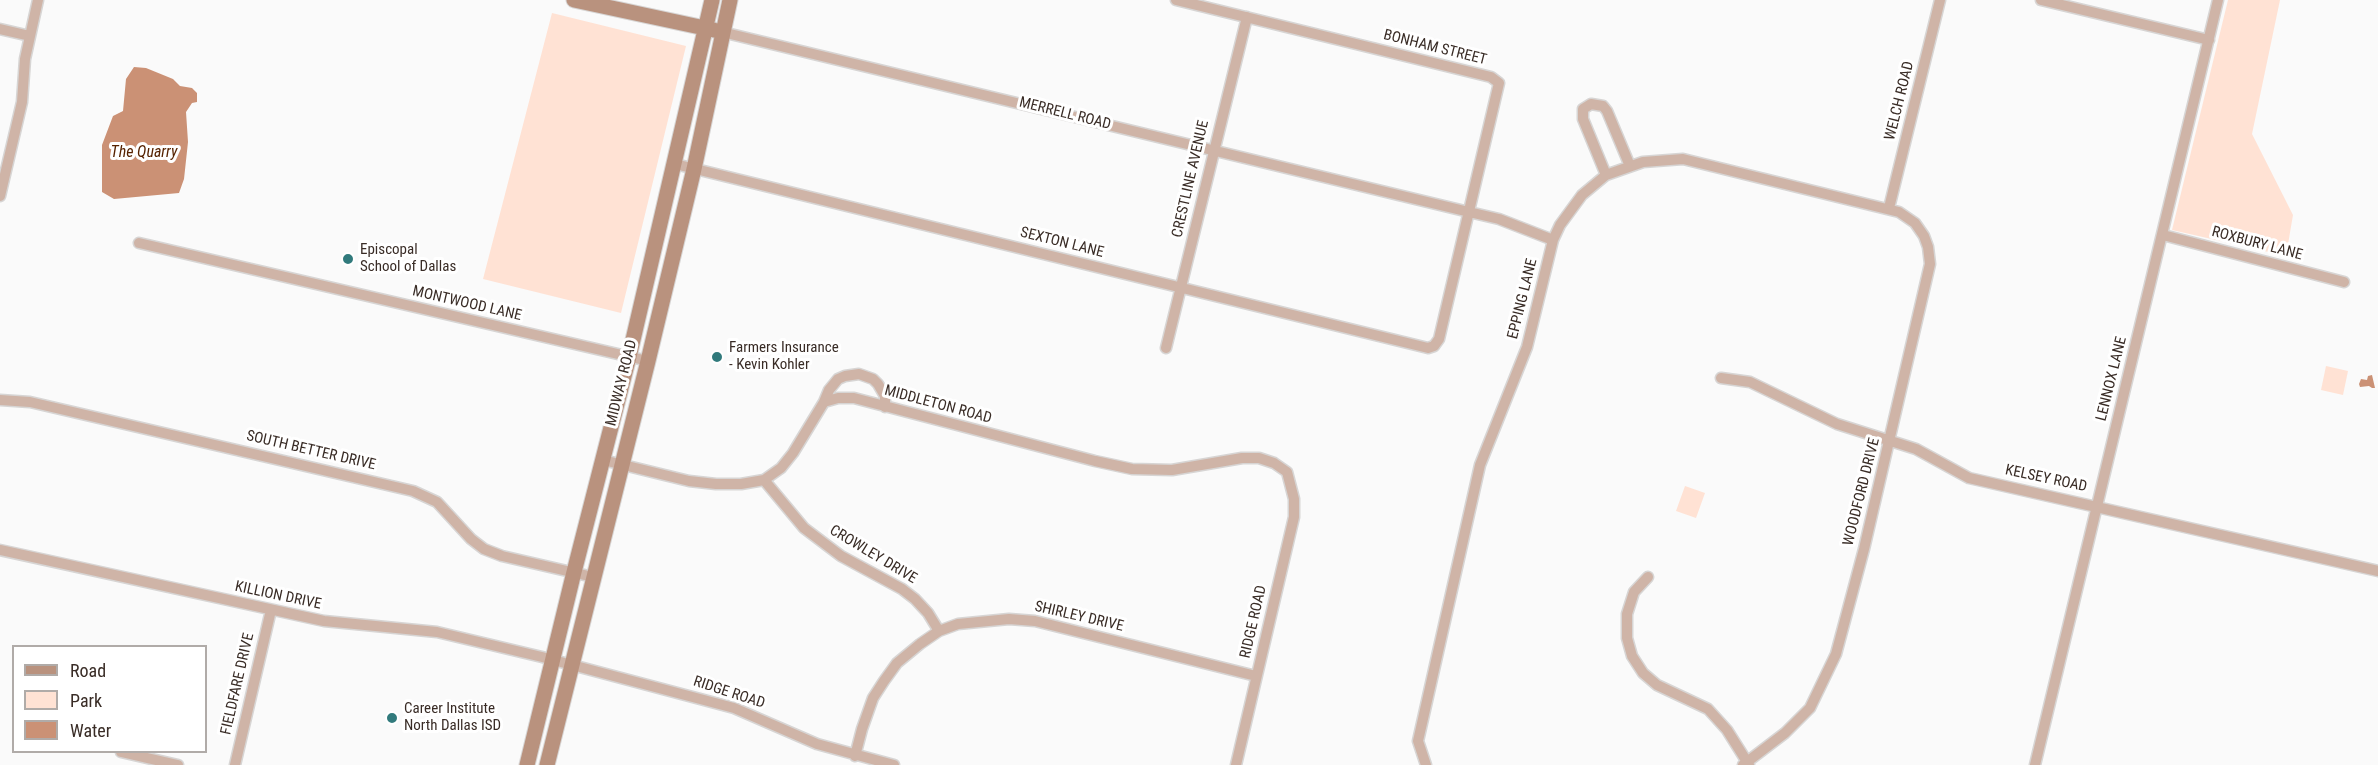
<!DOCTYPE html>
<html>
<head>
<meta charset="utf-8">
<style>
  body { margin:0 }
  #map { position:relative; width:2378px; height:765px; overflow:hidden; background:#fafafa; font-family:"Roboto Condensed",sans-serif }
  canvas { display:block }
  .legend { position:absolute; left:12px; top:645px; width:195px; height:108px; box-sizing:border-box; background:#fff; border:2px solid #b0aba8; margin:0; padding:8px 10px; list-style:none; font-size:18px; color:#392c26 }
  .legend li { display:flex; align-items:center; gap:12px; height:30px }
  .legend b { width:30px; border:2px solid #b0aba8 }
</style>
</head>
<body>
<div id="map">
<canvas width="2378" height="765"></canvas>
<ul class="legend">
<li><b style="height:8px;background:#b9927e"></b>Road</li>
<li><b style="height:16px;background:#ffe2d4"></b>Park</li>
<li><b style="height:16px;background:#cb9175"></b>Water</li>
</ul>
</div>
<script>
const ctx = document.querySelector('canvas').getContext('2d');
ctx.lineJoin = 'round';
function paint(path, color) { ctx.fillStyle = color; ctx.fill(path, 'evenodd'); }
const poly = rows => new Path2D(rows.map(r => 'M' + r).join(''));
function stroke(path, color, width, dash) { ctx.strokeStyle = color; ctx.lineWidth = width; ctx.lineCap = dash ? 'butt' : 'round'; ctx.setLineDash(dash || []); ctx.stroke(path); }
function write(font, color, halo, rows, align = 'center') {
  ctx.font = font + ' "Roboto Condensed",sans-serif'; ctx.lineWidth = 6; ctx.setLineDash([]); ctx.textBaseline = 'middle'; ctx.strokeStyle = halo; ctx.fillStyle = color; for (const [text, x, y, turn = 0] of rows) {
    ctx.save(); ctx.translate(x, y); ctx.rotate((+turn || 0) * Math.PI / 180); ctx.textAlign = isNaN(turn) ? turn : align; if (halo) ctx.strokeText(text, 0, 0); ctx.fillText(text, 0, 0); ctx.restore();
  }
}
const green = poly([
  [2228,0,2280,0,2252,134,2293,215,2286,256,2172,230],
  [552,13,686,46,621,313,483,279],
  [2326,366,2348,371,2343,395,2321,390],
  [1685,486,1705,493,1696,518,1676,511]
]);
const water = poly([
  [134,67,146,68,173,79,180,86,192,88,197,93,197,102,192,103,186,112,188,142,184,179,179,193,114,199,102,192,102,145,113,116,123,111,126,79],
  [2372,375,2375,388,2372,388,2369,386,2360,387,2359,384,2361,379,2367,380,2368,376]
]);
const street = poly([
  [2041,0,2209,40],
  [0,29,30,36],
  [722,32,1469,212,1499,219,1553,240],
  [675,164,1428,348,1434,346,1439,339,1499,83,1491,77,1176,0],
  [1606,175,1583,119,1583,109,1591,104,1603,106,1607,111,1630,166],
  [0,196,22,102,25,59,38,0],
  [1889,208,1940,0],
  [2163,235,2344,282],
  [139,243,648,361],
  [1166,348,1247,17],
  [1721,378,1750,382,1837,424,1916,449,1969,478,2378,571],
  [0,400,30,402,413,491,437,502,471,539,484,549,502,556,593,577],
  [824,402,829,390,838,379,845,376,859,374,873,379,878,384,885,396,885,407],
  [603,460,689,481,716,484,741,484,764,480,781,468,793,453,824,402,838,398,854,398,1095,461,1132,469,1172,470,1242,458,1259,458,1274,463,1287,472,1294,499,1294,517,1236,765],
  [764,480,804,528,841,556,902,589,915,599,928,613,939,631],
  [0,550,324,621,437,632,542,657,734,708,817,744,894,765],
  [1648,577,1634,592,1627,614,1627,638,1632,656,1643,673,1657,685,1708,709,1727,730,1749,765],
  [121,752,178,765],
  [855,756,862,729,873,698,884,681,897,663,920,644,939,631,958,624,1009,619,1035,621,1256,676],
  [235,765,271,610],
  [1426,765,1418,741,1480,465,1527,347,1553,240,1560,225,1582,195,1606,175,1643,162,1683,159,1899,212,1915,223,1924,236,1928,247,1930,264,1864,549,1836,654,1810,708,1785,733,1743,765],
  [2035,765,2218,0]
]);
const secondary = poly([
  [574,0,714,30],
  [527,765,574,572,629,357,712,0],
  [547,765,648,361,694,169,730,0]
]);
const markers = [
  [348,259,6,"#317a7c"],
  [717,357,6,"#317a7c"],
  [392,718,6,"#317a7c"]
];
const streetNames = [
  ["BONHAM STREET",1435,48,14],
  ["WELCH ROAD",1900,101,-76],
  ["MERRELL ROAD",1065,114,14],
  ["CRESTLINE AVENUE",1191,179,-77],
  ["SEXTON LANE",1062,243,14],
  ["ROXBURY LANE",2257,244,15],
  ["EPPING LANE",1523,299,-76],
  ["MONTWOOD LANE",467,304,13],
  ["LENNOX LANE",2112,379,-76],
  ["MIDWAY ROAD",622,383,-76],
  ["MIDDLETON ROAD",938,405,15],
  ["SOUTH BETTER DRIVE",311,451,13],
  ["KELSEY ROAD",2046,479,12],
  ["WOODFORD DRIVE",1862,492,-76],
  ["CROWLEY DRIVE",873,555,31],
  ["KILLION DRIVE",278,596,12],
  ["SHIRLEY DRIVE",1079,617,13],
  ["RIDGE ROAD",1254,622,-77],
  ["FIELDFARE DRIVE",238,684,-77],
  ["RIDGE ROAD",729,693,18]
];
const poiNames = [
  ["Episcopal",360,250],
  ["School of Dallas",360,267],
  ["Farmers Insurance",729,348],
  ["- Kevin Kohler",729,365],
  ["Career Institute",404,709],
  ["North Dallas ISD",404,726]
];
const waterNames = [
  ["The Quarry",144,153]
];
paint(green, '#ffe2d4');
paint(water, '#cb9175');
stroke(street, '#d7d5d4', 13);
stroke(secondary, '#d7d5d4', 17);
stroke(street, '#cfb4a7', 10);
stroke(secondary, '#b9927e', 15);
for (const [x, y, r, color] of markers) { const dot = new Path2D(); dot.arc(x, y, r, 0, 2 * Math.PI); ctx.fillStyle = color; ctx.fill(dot); stroke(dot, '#fff', 2); }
write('15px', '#392c26', '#fff', streetNames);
write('15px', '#392c26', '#fff', poiNames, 'left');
write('italic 16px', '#562200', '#fff', waterNames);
</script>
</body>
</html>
